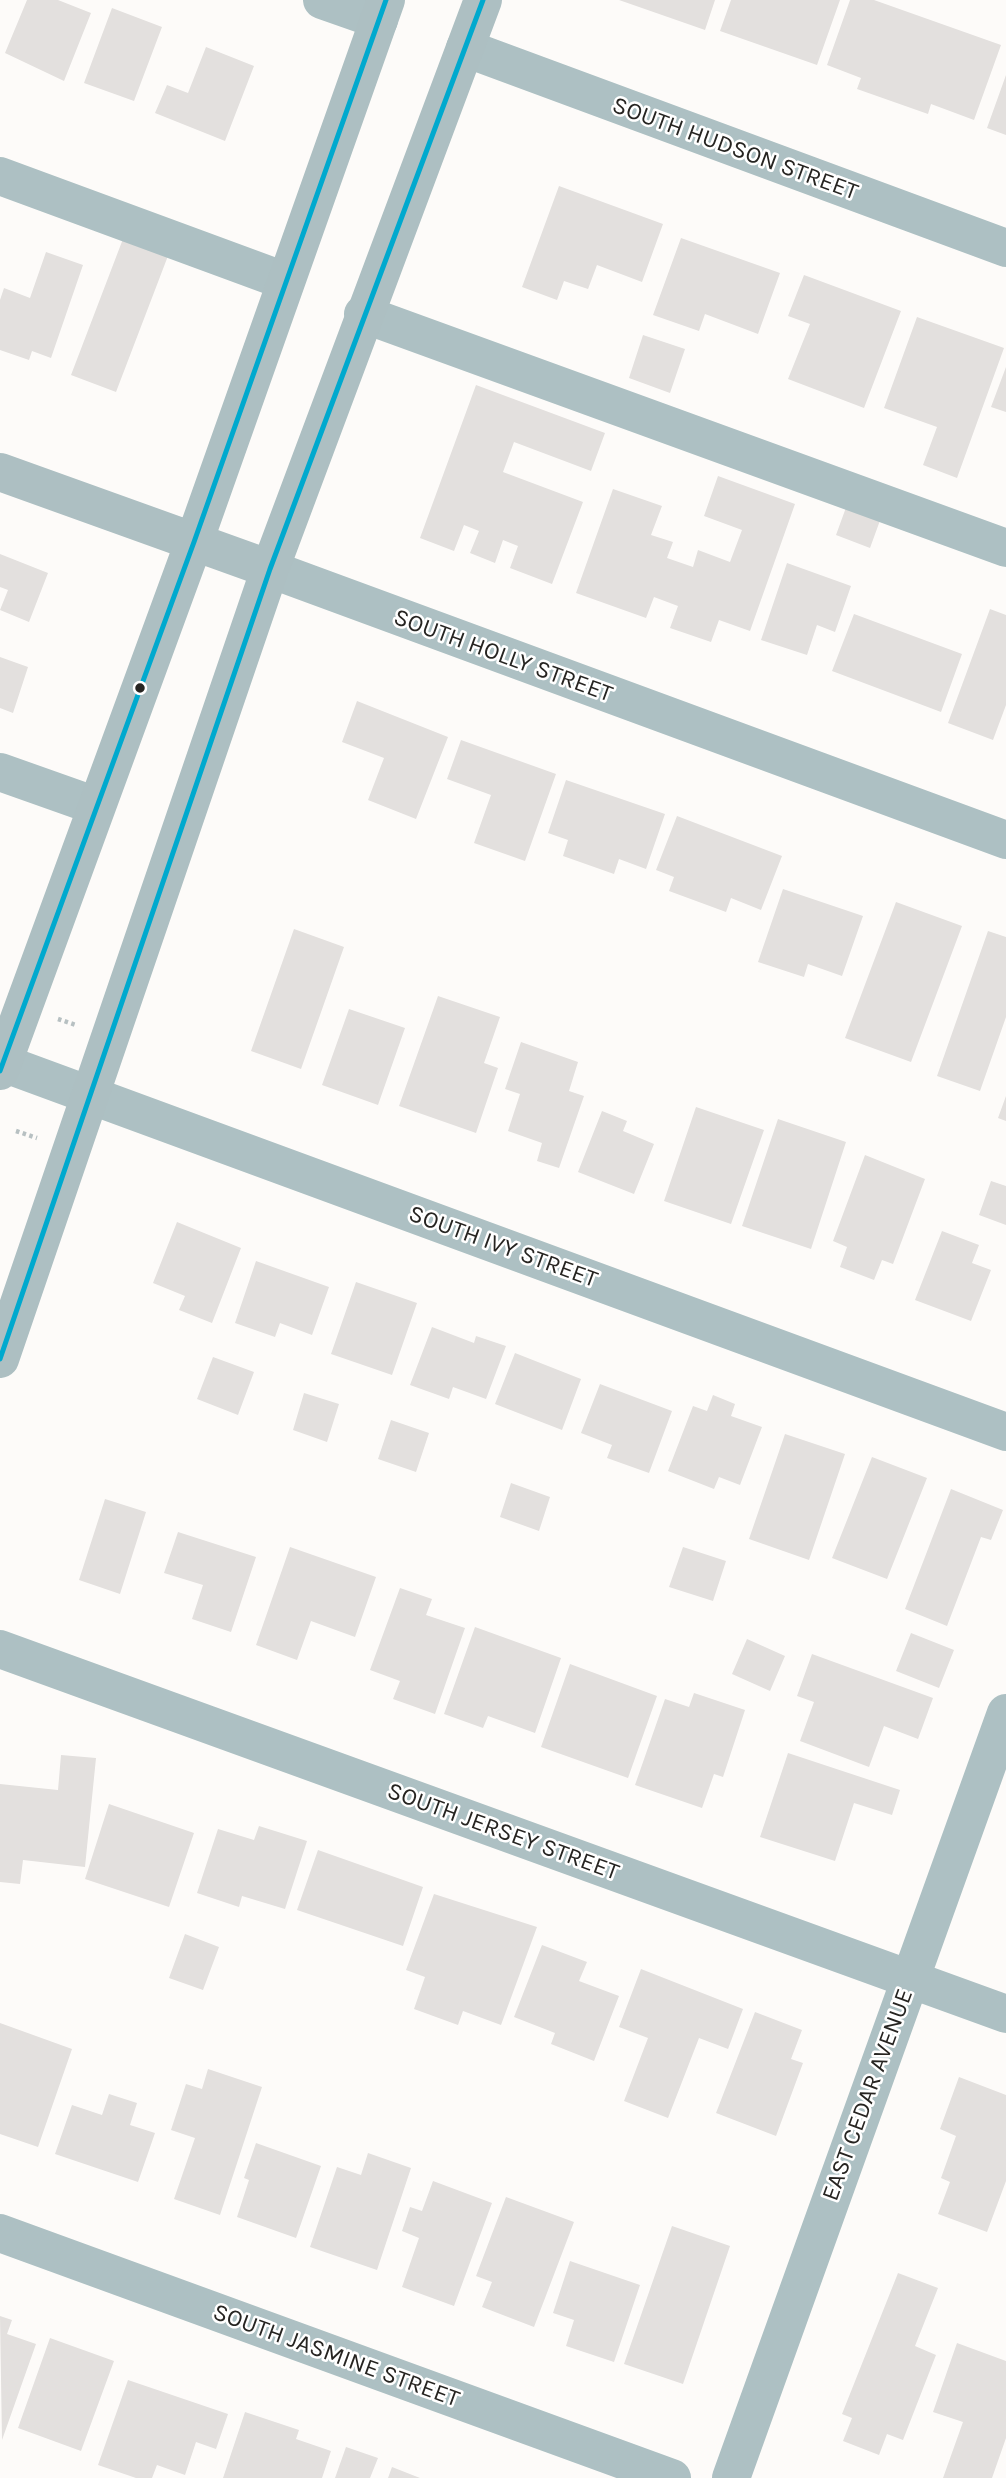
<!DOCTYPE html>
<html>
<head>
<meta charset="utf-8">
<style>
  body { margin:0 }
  canvas { display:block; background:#fdfbf9 }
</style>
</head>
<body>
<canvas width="1006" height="2478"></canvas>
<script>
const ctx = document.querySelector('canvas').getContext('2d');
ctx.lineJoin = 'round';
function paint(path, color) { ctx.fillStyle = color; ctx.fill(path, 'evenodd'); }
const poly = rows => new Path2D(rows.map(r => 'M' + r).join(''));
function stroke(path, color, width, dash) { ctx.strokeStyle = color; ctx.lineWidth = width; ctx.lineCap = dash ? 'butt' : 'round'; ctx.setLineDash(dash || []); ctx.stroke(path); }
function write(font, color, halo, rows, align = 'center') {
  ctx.font = font + ' Karla,sans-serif'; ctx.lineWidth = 5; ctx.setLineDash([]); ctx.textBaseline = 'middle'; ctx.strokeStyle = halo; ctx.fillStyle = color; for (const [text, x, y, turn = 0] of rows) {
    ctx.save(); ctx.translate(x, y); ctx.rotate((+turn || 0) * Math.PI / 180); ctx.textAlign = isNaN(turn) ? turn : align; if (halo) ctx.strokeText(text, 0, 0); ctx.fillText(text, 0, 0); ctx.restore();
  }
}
const building = poly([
  [27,0,58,0,91,13,64,81,5,53],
  [619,0,715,0,705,30],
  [731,0,840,0,817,65,720,31],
  [850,0,874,0,1001,45,974,120,931,104,928,114,857,89,861,78,827,65],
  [112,8,162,27,134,101,84,83],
  [206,47,254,66,225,141,155,113,167,85,188,93],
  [1006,75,1006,135,987,128],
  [559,186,663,224,642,282,597,265,588,289,564,281,557,300,522,287],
  [126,231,171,248,116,392,71,375],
  [681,238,780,273,758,334,705,314,699,331,653,315],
  [46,252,83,265,51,358,32,351,29,360,0,350,0,300,4,288,30,298],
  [804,275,901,311,864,408,788,379,810,324,788,316],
  [917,317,1004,348,957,478,923,465,937,427,884,408],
  [643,335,685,349,670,393,629,378],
  [1006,367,1006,412,991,407],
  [476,385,605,433,591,471,514,442,503,472,583,502,552,584,510,568,518,546,503,540,495,563,470,553,479,531,464,525,454,551,420,538],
  [718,476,795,504,750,631,719,620,711,642,670,628,678,606,654,597,646,618,576,593,613,489,662,506,651,535,673,542,667,558,693,567,698,550,730,562,742,530,704,516],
  [848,502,882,515,870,548,836,535],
  [0,554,48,573,29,622,0,610,8,590,0,587],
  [787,563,851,586,835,632,817,625,807,655,761,640],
  [990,609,1006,615,1006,705,993,740,948,723],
  [854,614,962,654,941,712,832,671],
  [0,657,28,667,13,713,0,708],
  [357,701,448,737,416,819,368,800,384,758,342,742],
  [461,740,556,774,525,861,474,843,491,795,447,779],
  [566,780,665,814,646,869,619,859,614,874,563,856,568,840,548,833],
  [677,816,782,856,761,910,731,898,726,912,669,891,674,877,656,870],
  [783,889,863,916,842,976,808,964,804,977,758,962],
  [896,902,962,926,911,1062,845,1038],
  [294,929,344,947,301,1069,251,1051],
  [988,931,1006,937,1006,1017,980,1091,937,1076],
  [438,996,500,1017,484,1063,498,1068,476,1133,399,1106],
  [349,1009,405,1028,378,1105,322,1085],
  [521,1042,578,1062,569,1091,584,1096,559,1168,537,1161,542,1143,508,1131,520,1094,505,1089],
  [1006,1096,1006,1121,998,1118],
  [696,1107,764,1130,731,1224,664,1201],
  [602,1111,627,1121,623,1131,654,1144,634,1194,578,1172],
  [778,1119,846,1142,811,1249,742,1226],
  [865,1155,925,1179,893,1264,882,1260,874,1280,840,1267,847,1247,833,1241],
  [991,1181,1006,1186,1006,1225,979,1215],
  [177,1222,241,1248,212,1323,179,1310,185,1296,153,1283],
  [942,1231,979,1245,972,1263,991,1270,971,1321,915,1300],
  [256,1261,329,1287,312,1335,280,1323,275,1337,235,1323],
  [356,1282,417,1303,392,1375,331,1354],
  [432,1327,474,1343,476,1336,506,1346,486,1399,453,1387,449,1399,410,1385],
  [515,1353,581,1379,562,1430,495,1404],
  [213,1357,254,1372,238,1415,197,1399],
  [600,1384,672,1411,649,1473,607,1458,612,1445,581,1433],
  [304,1393,339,1404,327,1442,293,1430],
  [713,1395,735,1404,731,1416,762,1427,740,1485,719,1477,714,1489,668,1471,693,1406,707,1411],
  [391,1420,429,1433,416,1472,378,1459],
  [785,1434,845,1454,809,1560,749,1539],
  [872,1457,927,1478,887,1579,832,1558],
  [511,1483,550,1497,539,1531,500,1517],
  [951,1489,1003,1510,991,1540,981,1537,947,1626,905,1609],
  [105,1499,146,1512,120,1594,79,1580],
  [178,1532,256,1557,231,1632,192,1619,203,1585,164,1573],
  [290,1547,376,1577,355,1637,311,1621,297,1660,256,1645],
  [683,1547,726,1561,713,1601,669,1587],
  [400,1588,432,1599,426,1615,465,1628,435,1714,393,1699,400,1681,370,1670],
  [475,1627,561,1658,535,1733,488,1716,483,1728,444,1714],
  [911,1633,954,1650,939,1688,896,1671],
  [747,1639,785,1656,770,1691,732,1674],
  [812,1654,933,1698,918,1739,884,1726,869,1767,800,1741,814,1702,797,1696],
  [570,1664,657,1696,628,1778,541,1747],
  [694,1693,745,1710,723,1777,714,1774,702,1808,635,1785,665,1699,689,1707],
  [788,1753,900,1790,892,1815,854,1803,835,1861,760,1837],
  [61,1755,96,1758,85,1867,23,1860,20,1884,0,1882,0,1784,58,1790],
  [109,1804,194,1833,169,1907,85,1879],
  [259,1826,307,1841,285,1909,242,1896,239,1907,197,1893,218,1829,254,1840],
  [318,1850,423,1887,403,1946,297,1910],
  [434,1894,537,1927,501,2025,463,2011,458,2025,414,2009,425,1977,406,1970],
  [185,1934,219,1947,203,1990,169,1978],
  [542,1945,587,1962,579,1981,619,1996,594,2061,551,2044,555,2033,514,2017],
  [641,1969,743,2009,728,2049,699,2038,668,2118,624,2101,648,2038,619,2027],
  [755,2012,802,2030,791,2059,803,2063,776,2136,716,2113],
  [0,2023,72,2049,38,2147,0,2134],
  [208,2069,262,2087,220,2215,174,2199,195,2138,171,2130,186,2084,202,2089],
  [959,2077,1006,2095,1006,2181,987,2232,938,2214,950,2182,941,2178,956,2136,940,2129],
  [109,2094,137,2103,130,2125,155,2133,138,2182,55,2154,72,2105,102,2115],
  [256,2143,321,2166,296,2238,237,2217,249,2180,244,2178],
  [368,2153,411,2168,377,2270,310,2247,337,2167,361,2175],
  [433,2181,492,2203,454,2306,402,2287,419,2238,402,2231,410,2207,422,2211],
  [506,2197,574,2222,534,2327,482,2307,492,2282,476,2276],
  [672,2226,730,2246,683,2384,624,2364],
  [570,2261,640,2285,614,2362,566,2346,574,2320,553,2313],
  [898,2273,938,2288,915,2346,936,2355,903,2440,887,2434,879,2455,843,2441,852,2418,842,2414],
  [0,2316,12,2320,7,2334,36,2344,2,2440],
  [50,2338,114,2361,81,2451,18,2428],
  [957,2343,1006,2361,1006,2438,992,2478,943,2478,963,2422,933,2412],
  [128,2380,228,2414,216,2449,196,2442,185,2475,157,2465,152,2478,136,2478,98,2465],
  [245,2412,299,2430,296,2439,331,2451,322,2478,223,2478],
  [346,2447,378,2458,370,2478,335,2478],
  [392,2467,420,2478,388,2478]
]);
const path = poly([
  [58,1019,76,1025],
  [16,1131,37,1138]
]);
const minor = poly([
  [322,0,379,20],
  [465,48,1006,248],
  [0,176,285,281],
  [363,314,1006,548],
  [270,569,1006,840],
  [0,772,96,806],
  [0,1062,1006,1432],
  [0,1649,1006,2014],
  [0,2233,672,2478],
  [731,2478,1006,1713]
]);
const major = poly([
  [0,472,270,569],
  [0,1071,194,542,386,0],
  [0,1359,270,569,483,0]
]);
const bus1 = poly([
  [0,1071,194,542,386,0],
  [0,1359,270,569,483,0]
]);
const markers = [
  [140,688,6,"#262421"]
];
const streetNames = [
  ["SOUTH HUDSON STREET",735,149,20],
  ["SOUTH HOLLY STREET",503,656,20],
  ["SOUTH IVY STREET",503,1247,20],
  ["SOUTH JERSEY STREET",503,1832,20],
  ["EAST CEDAR AVENUE",868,2095,-70],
  ["SOUTH JASMINE STREET",336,2356,20]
];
paint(building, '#e3e0de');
stroke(path, '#b7c0c2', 4.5, [3.5, 3.5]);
stroke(minor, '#adc0c3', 38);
stroke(major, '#adbfc2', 38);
stroke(bus1, '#00a9ce', 5);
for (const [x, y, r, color] of markers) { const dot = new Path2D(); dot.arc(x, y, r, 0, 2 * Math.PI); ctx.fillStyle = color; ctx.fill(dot); stroke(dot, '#fff', 2.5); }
write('24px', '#262421', '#fff', streetNames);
</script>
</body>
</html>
